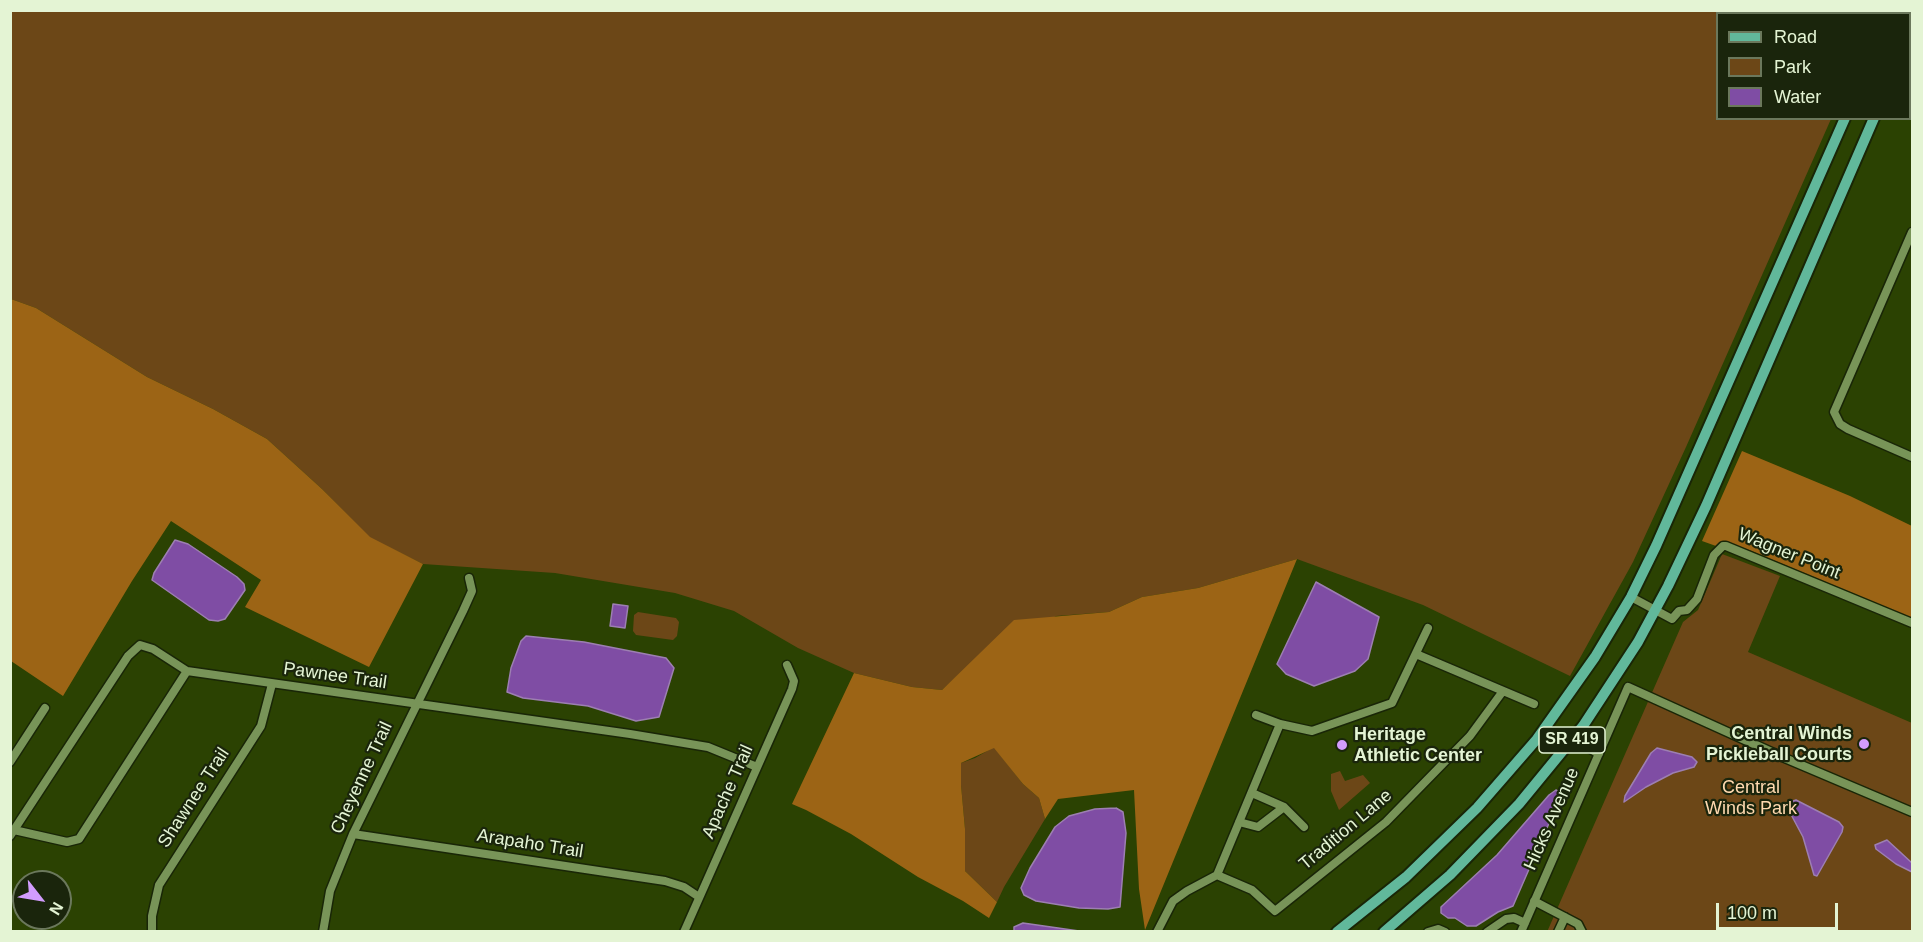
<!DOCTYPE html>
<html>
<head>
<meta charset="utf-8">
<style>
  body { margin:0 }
  #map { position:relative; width:1923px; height:942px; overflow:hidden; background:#2b4202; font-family:Helvetica,sans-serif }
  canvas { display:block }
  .frame { position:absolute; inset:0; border:12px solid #e4f4d4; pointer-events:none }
  .legend { position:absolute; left:1716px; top:12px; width:195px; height:108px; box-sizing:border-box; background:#1a250c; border:2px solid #6b785c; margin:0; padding:8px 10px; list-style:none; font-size:18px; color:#e4f4d4 }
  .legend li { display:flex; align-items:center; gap:12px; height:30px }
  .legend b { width:30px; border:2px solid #6b785c }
  .north { position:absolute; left:12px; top:870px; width:60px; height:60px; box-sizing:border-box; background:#1a250c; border:2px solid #6b785c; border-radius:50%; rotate:121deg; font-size:16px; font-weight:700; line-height:24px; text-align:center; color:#e4f4d4 }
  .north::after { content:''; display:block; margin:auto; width:21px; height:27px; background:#d29cfd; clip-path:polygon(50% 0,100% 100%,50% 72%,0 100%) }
  .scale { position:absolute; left:1716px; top:903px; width:122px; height:27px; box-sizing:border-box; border:3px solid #e4f4d4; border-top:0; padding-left:8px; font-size:18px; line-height:21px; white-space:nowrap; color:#e4f4d4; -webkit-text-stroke:4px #1a250c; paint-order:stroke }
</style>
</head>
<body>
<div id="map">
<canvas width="1923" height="942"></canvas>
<div class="frame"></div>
<ul class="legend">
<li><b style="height:8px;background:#61b89b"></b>Road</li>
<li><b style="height:16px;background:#6c4717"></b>Park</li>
<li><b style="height:16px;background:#7f4da4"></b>Water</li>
</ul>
<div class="north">N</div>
<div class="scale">100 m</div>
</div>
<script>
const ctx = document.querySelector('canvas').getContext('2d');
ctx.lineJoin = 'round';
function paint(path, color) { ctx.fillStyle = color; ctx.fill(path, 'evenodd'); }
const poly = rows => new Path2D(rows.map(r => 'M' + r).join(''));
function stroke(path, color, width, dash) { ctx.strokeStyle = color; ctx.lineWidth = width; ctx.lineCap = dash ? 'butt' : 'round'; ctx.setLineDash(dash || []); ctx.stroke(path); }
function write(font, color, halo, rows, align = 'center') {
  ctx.font = font + ' Helvetica,sans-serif'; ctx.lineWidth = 4.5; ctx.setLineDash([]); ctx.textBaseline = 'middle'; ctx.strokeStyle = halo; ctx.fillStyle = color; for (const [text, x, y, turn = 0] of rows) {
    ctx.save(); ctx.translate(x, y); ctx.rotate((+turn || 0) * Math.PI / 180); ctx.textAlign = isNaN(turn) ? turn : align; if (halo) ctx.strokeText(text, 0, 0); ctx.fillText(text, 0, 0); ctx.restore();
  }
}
const green = poly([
  [10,11,1880,11,1878,14,1718,14,1718,118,1831,119,1686,447,1633,562,1570,676,1423,605,1297,559,1198,588,1142,597,1109,612,1056,616,975,660,942,690,912,687,854,673,798,648,734,611,675,593,555,573,423,564,370,538,322,489,267,439,213,409,147,377,36,308,11,299],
  [1722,554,1780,576,1748,652,1912,723,1912,931,1547,932,1683,622,1698,610],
  [638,612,676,618,679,622,677,636,673,640,636,635,633,631,634,615],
  [994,747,1023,784,1039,798,1045,819,1004,887,997,902,965,871,965,829,961,785,961,763,975,758],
  [1340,771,1345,781,1363,775,1370,783,1339,810,1331,791,1331,774]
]);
const forest = poly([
  [11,299,36,308,147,377,213,409,267,439,322,489,370,537,423,564,369,667,245,607,261,580,171,521,132,581,63,696,11,661],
  [1742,451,1850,496,1912,526,1912,618,1749,550,1727,542,1722,542,1716,546,1702,541],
  [1297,559,1145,930,1139,889,1134,790,1058,799,1045,819,1039,798,1023,784,994,748,961,763,961,785,965,829,965,871,997,902,989,918,963,901,918,877,851,834,806,810,792,804,854,673,912,687,942,690,1014,620,1109,612,1142,597,1198,588]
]);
const water = poly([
  [175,540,188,544,237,577,244,584,245,590,225,619,218,621,209,620,152,580,154,573,175,540],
  [1316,582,1379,617,1368,659,1355,671,1314,686,1286,674,1277,664,1316,582],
  [613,604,628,606,625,628,610,626,613,604],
  [526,636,584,642,666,658,674,668,659,717,636,721,588,706,523,698,507,692,511,668,521,641,526,636],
  [1657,748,1692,757,1697,762,1694,767,1673,773,1646,787,1624,802,1625,796,1651,753,1657,748],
  [1556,790,1561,793,1560,798,1513,906,1498,912,1476,926,1467,926,1455,918,1448,918,1441,913,1441,907,1497,855,1549,795,1556,790],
  [1796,800,1839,822,1843,827,1842,832,1817,876,1814,875,1803,837,1787,807,1788,803,1796,800],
  [1116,808,1123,812,1126,833,1120,907,1108,909,1079,908,1036,901,1024,895,1021,888,1030,868,1055,827,1069,816,1095,809,1116,808],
  [1887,840,1912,863,1912,872,1896,864,1876,849,1875,845,1887,840],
  [1023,923,1079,931,1014,931,1014,927,1023,923]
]);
const minor = poly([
  [1912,232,1834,412,1840,424,1848,429,1912,457],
  [1631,597,1672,619,1679,611,1687,610,1697,599,1714,555,1723,546,1726,546,1912,623],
  [1416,654,1534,704],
  [1256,715,1280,724,1312,731,1392,703,1428,628],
  [1589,748,1599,754],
  [10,762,45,708],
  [1252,793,1284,807,1304,827],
  [1239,822,1258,827,1284,807],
  [14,830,67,842,79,839,187,671],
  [353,834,665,881,684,887,699,897],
  [10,836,128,656,140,645,153,649,187,671,630,734,708,747,757,767],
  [1217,875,1252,890,1275,911,1386,822,1470,736,1503,691],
  [1534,901,1578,924,1582,932],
  [152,932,152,916,159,885,261,726,272,684],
  [323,932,330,891,353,834,463,611,472,591,469,578],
  [684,932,792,689,794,681,787,665],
  [1157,932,1173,901,1187,891,1217,875,1280,724],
  [1428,932,1438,929,1445,932],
  [1487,932,1506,919,1514,918,1525,923],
  [1521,932,1628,687,1787,759,1912,812],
  [1558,932,1565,917]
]);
const major = poly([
  [1891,14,1892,10],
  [1910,37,1912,30],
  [1337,932,1406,877,1477,808,1537,739,1595,657,1631,597,1656,546,1845,118],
  [1384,932,1450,875,1519,804,1583,726,1638,642,1668,586,1706,506,1874,118]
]);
const markers = [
  [1864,744,6,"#d29cfd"],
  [1342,745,6,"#d29cfd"]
];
const shields = [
  [1572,740,66]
];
const shieldNames = [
  ["SR 419",1572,740]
];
const streetNames = [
  ["Wagner Point",1789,554,22],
  ["Pawnee Trail",335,676,8],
  ["Cheyenne Trail",362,778,-65],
  ["Apache Trail",728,792,-66],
  ["Shawnee Trail",194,798,-57],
  ["Hicks Avenue",1552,819,-66],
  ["Tradition Lane",1346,830,-40],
  ["Arapaho Trail",530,844,9]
];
const poiNames = [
  ["Central Winds",1852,734],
  ["Pickleball Courts",1852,755],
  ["Heritage",1354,735,"left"],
  ["Athletic Center",1354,756,"left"]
];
const parkNames = [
  ["Central",1751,788],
  ["Winds Park",1751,809]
];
paint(green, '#6c4717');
paint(forest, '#9c6415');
paint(water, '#7f4da4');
stroke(water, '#9d7fb2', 1.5);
stroke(minor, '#192607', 11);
stroke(major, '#192607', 14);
stroke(minor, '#789458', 8);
stroke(major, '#61b89b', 10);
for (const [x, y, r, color] of markers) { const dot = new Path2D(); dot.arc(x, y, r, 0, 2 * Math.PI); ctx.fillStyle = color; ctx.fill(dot); stroke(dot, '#1a250c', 2); }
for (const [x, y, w] of shields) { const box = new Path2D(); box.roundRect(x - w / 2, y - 13, w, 26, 4.5); ctx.fillStyle = '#1a250c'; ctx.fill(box); stroke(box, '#e4f4d4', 1.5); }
write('bold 16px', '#e4f4d4', null, shieldNames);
write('18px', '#e4f4d4', '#1a250c', streetNames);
write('bold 18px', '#e4f4d4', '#1a250c', poiNames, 'right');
write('18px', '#ffd9af', '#1a250c', parkNames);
</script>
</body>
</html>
